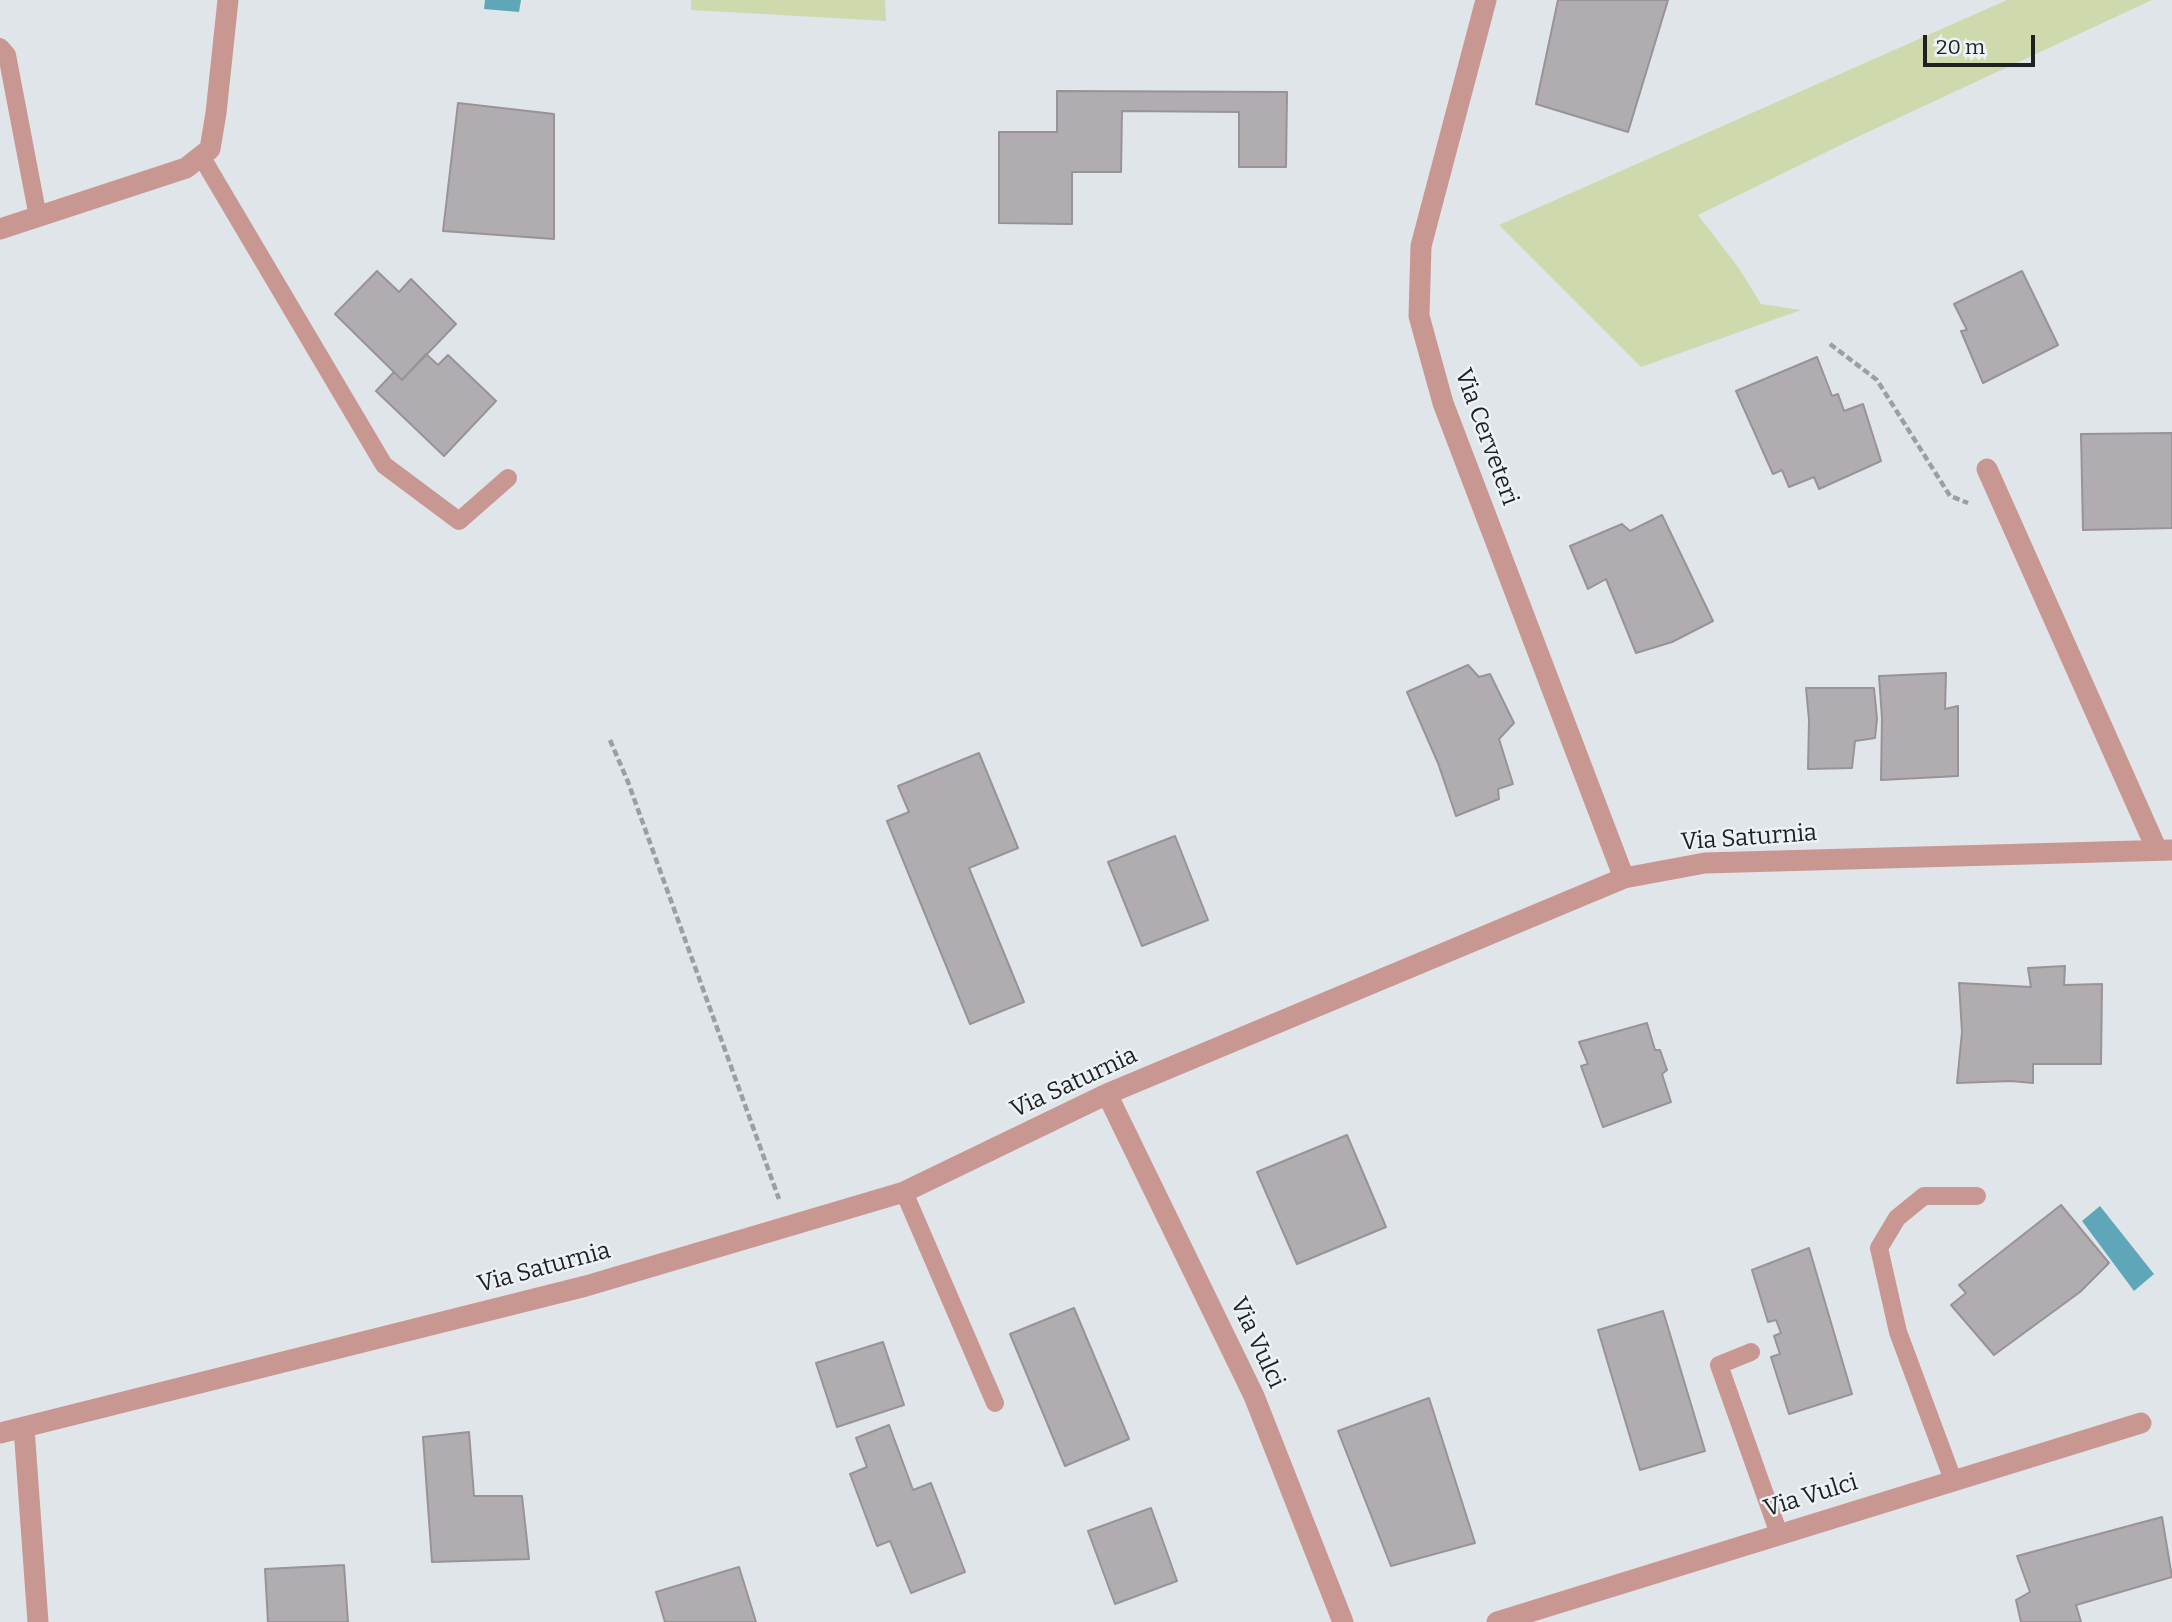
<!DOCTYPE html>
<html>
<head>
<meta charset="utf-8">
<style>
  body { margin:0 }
  #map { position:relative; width:2172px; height:1622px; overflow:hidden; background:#e0e5ea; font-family:Bitter,serif }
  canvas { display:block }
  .scale { position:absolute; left:1923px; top:35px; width:112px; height:32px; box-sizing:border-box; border:4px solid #1f2022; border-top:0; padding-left:9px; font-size:21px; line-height:24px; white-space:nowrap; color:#1f2022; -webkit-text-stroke:5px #edf2f7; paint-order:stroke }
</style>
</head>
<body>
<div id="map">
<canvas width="2172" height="1622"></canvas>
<div class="scale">20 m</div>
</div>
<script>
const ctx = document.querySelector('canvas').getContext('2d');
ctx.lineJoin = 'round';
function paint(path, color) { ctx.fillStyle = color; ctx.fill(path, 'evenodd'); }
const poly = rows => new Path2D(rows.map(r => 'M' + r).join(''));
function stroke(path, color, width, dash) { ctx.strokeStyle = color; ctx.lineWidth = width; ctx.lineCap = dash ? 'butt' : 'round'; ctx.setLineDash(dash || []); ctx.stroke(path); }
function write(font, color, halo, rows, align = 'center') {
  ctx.font = font + ' Bitter,serif'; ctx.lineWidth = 5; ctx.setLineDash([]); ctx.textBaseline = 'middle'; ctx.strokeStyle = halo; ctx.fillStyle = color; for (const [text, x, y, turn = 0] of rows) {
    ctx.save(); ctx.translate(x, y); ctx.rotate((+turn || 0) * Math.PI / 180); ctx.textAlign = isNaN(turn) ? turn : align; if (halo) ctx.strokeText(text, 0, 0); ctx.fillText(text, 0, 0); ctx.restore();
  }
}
const green = poly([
  [691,0,885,0,886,21,691,10],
  [2007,0,2152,0,1853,139,1698,215,1738,267,1761,304,1801,310,1641,367,1499,225]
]);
const water = poly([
  [485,0,521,0,519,12,484,9],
  [2100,1206,2154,1274,2134,1291,2082,1221]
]);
const building = poly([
  [1558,0,1668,0,1628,132,1536,104,1558,0],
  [1057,91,1287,92,1286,167,1239,167,1239,112,1122,111,1121,172,1072,172,1072,224,999,223,999,132,1057,132,1057,91],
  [458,103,554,114,554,239,443,231,458,103],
  [377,271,399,292,411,279,456,324,402,380,335,314,377,271],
  [2022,271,2058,345,1983,383,1961,331,1967,330,1954,304,2022,271],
  [426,354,438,365,448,355,496,401,444,456,376,391,394,372,402,380,426,354],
  [1817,357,1832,396,1838,394,1844,411,1863,404,1881,461,1819,489,1814,477,1789,487,1782,470,1773,474,1736,391,1817,357],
  [2172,433,2172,528,2083,530,2081,434,2172,433],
  [1662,515,1713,621,1672,642,1636,653,1606,579,1588,589,1570,546,1622,524,1630,531,1662,515],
  [1468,665,1479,677,1490,674,1514,723,1499,739,1513,784,1498,789,1499,799,1456,816,1438,763,1407,692,1468,665],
  [1946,673,1945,709,1958,706,1958,776,1881,780,1882,718,1879,676,1946,673],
  [1806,688,1874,688,1877,719,1875,738,1855,741,1852,768,1808,769,1809,720,1806,688],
  [979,753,1018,848,969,868,1024,1002,970,1024,887,821,909,812,898,786,979,753],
  [1175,836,1208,920,1142,946,1108,862,1175,836],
  [2065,966,2064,985,2102,984,2101,1064,2033,1064,2033,1083,2011,1081,1957,1083,1962,1032,1959,983,2031,987,2028,968,2065,966],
  [1647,1023,1655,1050,1660,1050,1667,1070,1662,1074,1671,1102,1603,1127,1581,1066,1588,1064,1579,1042,1647,1023],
  [1347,1135,1386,1227,1297,1264,1257,1172,1347,1135],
  [2061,1205,2109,1263,2080,1292,1994,1355,1951,1305,1966,1293,1959,1285,2061,1205],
  [1809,1248,1852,1394,1789,1414,1771,1357,1780,1354,1774,1336,1781,1333,1776,1320,1768,1322,1752,1270,1809,1248],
  [1074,1308,1129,1439,1065,1466,1010,1334,1074,1308],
  [1663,1311,1705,1451,1640,1470,1598,1330,1663,1311],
  [883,1342,904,1405,837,1427,816,1363,883,1342],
  [1429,1398,1475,1543,1391,1566,1338,1431,1429,1398],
  [889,1425,913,1490,931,1483,965,1572,911,1593,890,1541,877,1546,850,1474,867,1467,856,1438,889,1425],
  [469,1432,474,1496,522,1496,529,1559,432,1562,423,1437,469,1432],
  [1151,1508,1177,1581,1115,1604,1088,1531,1151,1508],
  [2162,1517,2172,1577,2076,1605,2081,1622,2021,1622,2016,1600,2030,1592,2017,1556,2162,1517],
  [344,1565,348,1622,268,1622,265,1569,344,1565],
  [739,1567,756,1622,665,1622,656,1592,739,1567]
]);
const path = poly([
  [1830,344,1877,380,1950,496,1968,503],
  [610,740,628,782,779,1199]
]);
const lane = poly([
  [0,47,7,55,38,217],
  [201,156,384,465,459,521,508,478],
  [904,1192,995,1403],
  [1751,1352,1719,1365,1779,1534],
  [1953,1480,1898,1332,1879,1248,1897,1218,1924,1196,1977,1196]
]);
const street = poly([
  [1486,0,1421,246,1419,316,1443,403,1624,878],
  [0,229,186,168,210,149,216,113,228,0],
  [1987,469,2157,850],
  [1107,1094,1254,1396,1343,1622],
  [24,1428,38,1622],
  [0,1433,586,1286,904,1192,1107,1094,1624,878,1705,863,2172,850],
  [1497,1622,2141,1423]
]);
const streetNames = [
  ["Via Cerveteri",1486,437,70],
  ["Via Saturnia",1749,838,-4],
  ["Via Saturnia",1074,1083,-25],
  ["Via Saturnia",544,1268,-15],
  ["Via Vulci",1257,1343,65],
  ["Via Vulci",1811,1496,-17]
];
paint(green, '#cfd9ae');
paint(water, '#5fa6b8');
paint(building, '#b1acb0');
stroke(building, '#989397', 2);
stroke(path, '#9b9fa3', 4.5, [7, 3.5]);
stroke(lane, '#c99792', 18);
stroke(street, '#c99792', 21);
write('24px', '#1f2022', '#edf2f7', streetNames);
</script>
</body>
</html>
